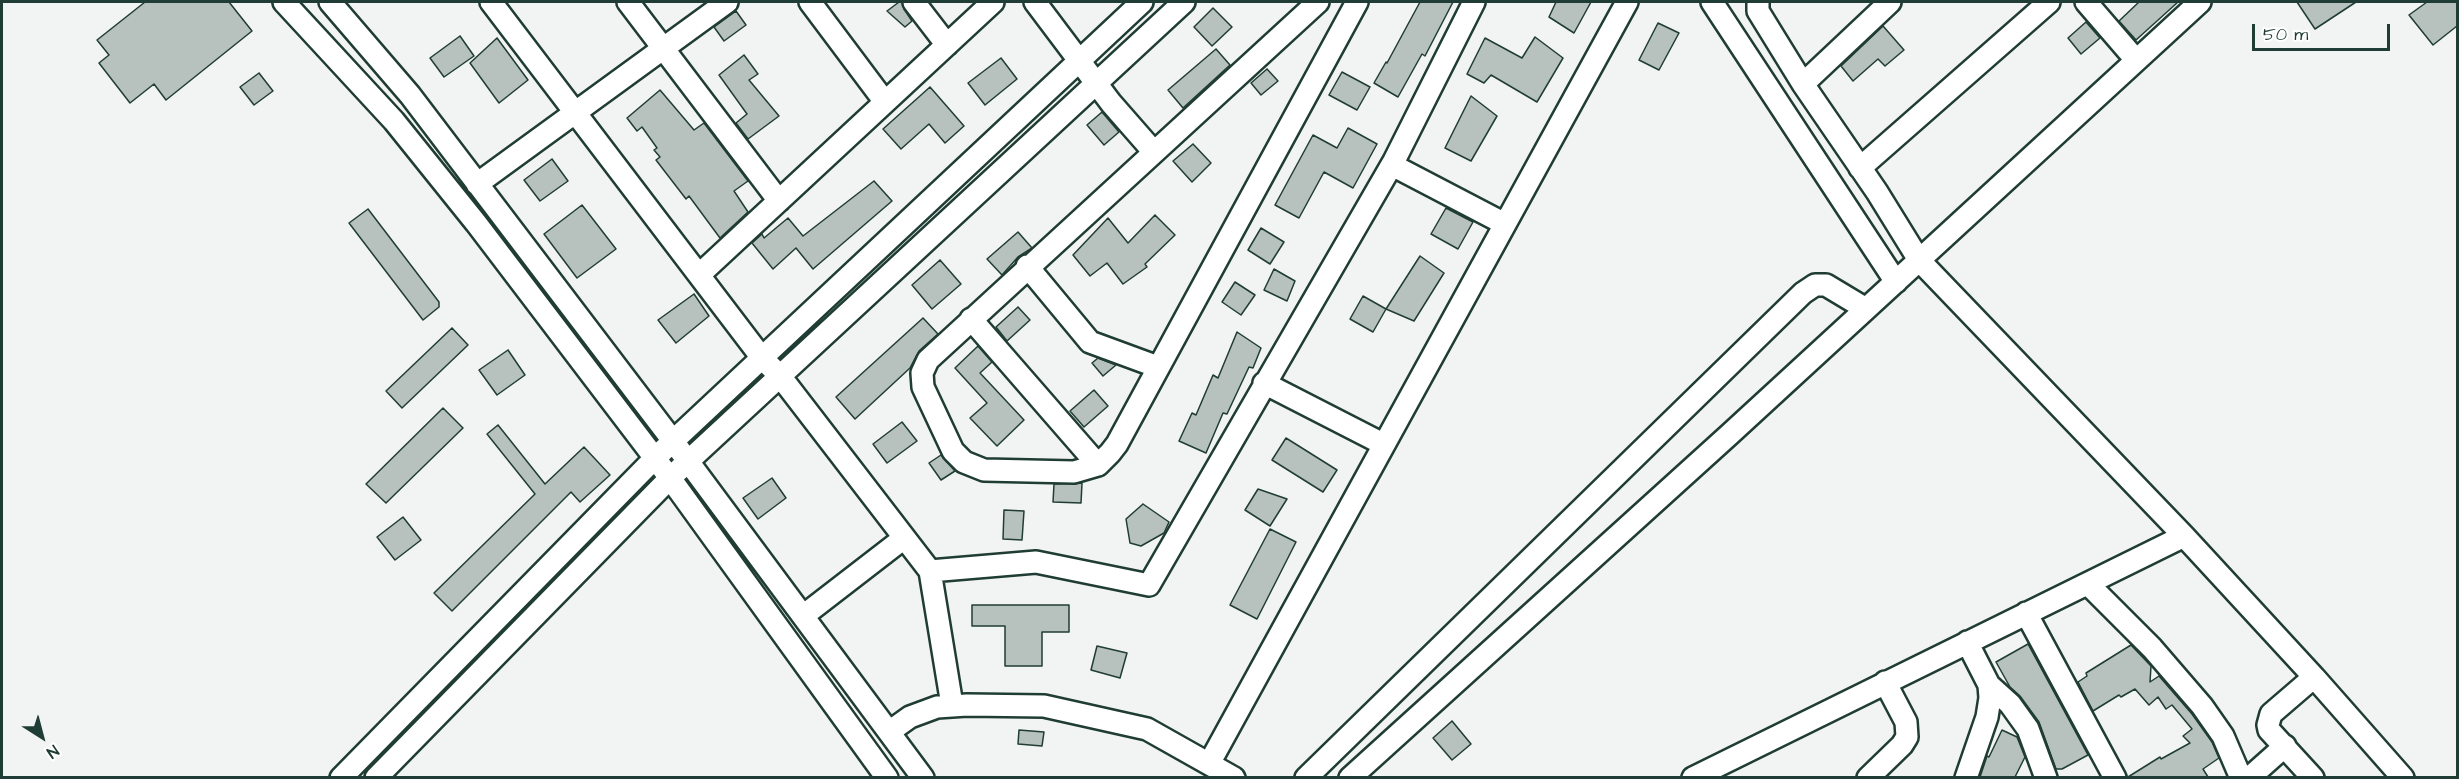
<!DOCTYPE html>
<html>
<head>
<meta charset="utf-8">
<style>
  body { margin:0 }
  #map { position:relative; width:2459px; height:779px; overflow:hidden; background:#f2f3f3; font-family:"Architects Daughter",sans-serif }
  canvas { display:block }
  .frame { position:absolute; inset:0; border:3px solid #1f3d34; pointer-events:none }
  .north { position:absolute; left:12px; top:707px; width:60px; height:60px; -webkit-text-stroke:4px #fff; paint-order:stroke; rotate:144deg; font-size:16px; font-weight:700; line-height:24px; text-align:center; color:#1f3d34 }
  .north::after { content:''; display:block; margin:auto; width:21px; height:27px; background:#1f3d34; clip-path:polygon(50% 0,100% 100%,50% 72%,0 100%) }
  .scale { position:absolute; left:2252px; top:24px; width:138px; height:27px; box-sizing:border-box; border:3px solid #1f3d34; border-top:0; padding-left:8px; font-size:18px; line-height:21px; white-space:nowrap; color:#1f3d34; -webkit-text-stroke:4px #fff; paint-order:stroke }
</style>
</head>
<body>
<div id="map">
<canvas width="2459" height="779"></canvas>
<div class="frame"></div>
<div class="north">N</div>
<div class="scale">50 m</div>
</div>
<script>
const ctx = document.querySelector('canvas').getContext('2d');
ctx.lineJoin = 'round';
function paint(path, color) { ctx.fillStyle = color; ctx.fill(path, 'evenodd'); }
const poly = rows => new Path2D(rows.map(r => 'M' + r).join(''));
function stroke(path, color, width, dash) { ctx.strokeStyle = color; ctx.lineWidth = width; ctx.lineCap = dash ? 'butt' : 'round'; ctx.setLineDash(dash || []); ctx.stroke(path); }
const building = poly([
  [145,2,229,2,252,31,166,100,154,84,130,103,99,63,109,55,97,40,145,2],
  [899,2,902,2,904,9,912,21,905,27,887,11,899,2],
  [1420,2,1453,2,1425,56,1422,54,1398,97,1374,83,1386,62,1387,63,1420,2],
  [1556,2,1591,2,1574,33,1549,17,1556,2],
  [2139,2,2178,2,2136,40,2119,21,2139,2],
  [2297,2,2356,2,2315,29,2297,2],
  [2427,2,2457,2,2457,26,2433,45,2409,15,2427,2],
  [1213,8,1232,27,1212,46,1194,27,1213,8],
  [736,11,746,25,724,41,714,27,736,11],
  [2086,22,2100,38,2081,54,2068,38,2086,22],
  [1658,23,1679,33,1659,70,1639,60,1658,23],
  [1883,26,1904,50,1885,66,1878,59,1853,81,1841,66,1883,26],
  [460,36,474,56,444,77,430,58,460,36],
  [1535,37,1563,58,1537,102,1491,75,1484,83,1467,74,1485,38,1522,58,1535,37],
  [497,38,528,80,499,103,470,63,497,38],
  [1216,49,1230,65,1183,108,1168,90,1216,49],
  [744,55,758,74,749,80,779,116,748,139,736,123,747,114,719,75,744,55],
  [1001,58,1017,79,985,105,968,83,1001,58],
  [1267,69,1278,81,1261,95,1251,83,1267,69],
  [1342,72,1370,87,1357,110,1329,95,1342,72],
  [259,73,273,91,254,105,240,87,259,73],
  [930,87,964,126,945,143,929,124,901,149,883,129,930,87],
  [660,90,694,130,704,123,748,181,734,191,748,212,720,238,689,196,686,199,656,160,660,157,654,150,657,148,642,127,637,131,627,118,660,90],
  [1471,96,1497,116,1471,161,1445,148,1471,96],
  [1102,112,1119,132,1104,145,1087,125,1102,112],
  [1348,128,1377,144,1353,188,1324,172,1299,218,1275,205,1313,135,1337,148,1348,128],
  [1193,144,1211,163,1192,182,1173,161,1193,144],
  [552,159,568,181,540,201,524,180,552,159],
  [874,181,892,201,813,269,796,248,773,269,752,243,762,234,764,238,788,218,803,236,874,181],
  [582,205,616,249,577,278,544,234,582,205],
  [1446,208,1473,222,1458,249,1431,234,1446,208],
  [368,209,439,302,439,307,423,320,349,223,368,209],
  [1155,215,1175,235,1145,264,1147,267,1123,284,1107,263,1090,276,1073,255,1108,218,1128,243,1155,215],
  [1261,228,1284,242,1270,264,1248,250,1261,228],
  [1018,232,1032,248,1018,257,1002,275,987,259,1018,232],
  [1420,256,1444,273,1414,321,1386,309,1420,256],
  [940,260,961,284,932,309,912,285,940,260],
  [1274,269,1295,281,1287,301,1264,290,1274,269],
  [1235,282,1255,295,1241,315,1222,302,1235,282],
  [694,294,709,316,676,343,658,320,694,294],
  [1363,296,1386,309,1373,332,1350,319,1363,296],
  [1018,307,1030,320,1007,341,996,327,1018,307],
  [923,318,938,334,919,351,910,368,855,419,836,397,923,318],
  [452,328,468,345,402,408,386,391,452,328],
  [1237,332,1261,348,1253,368,1249,367,1227,414,1223,413,1206,453,1179,441,1192,413,1196,415,1213,375,1218,378,1237,332],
  [978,346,992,362,980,373,1024,420,997,446,970,418,987,403,955,368,978,346],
  [508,350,525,375,497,395,479,370,508,350],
  [1098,358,1116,365,1103,376,1092,363,1098,358],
  [1094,390,1108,406,1084,427,1070,411,1094,390],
  [443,408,463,428,386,503,366,484,443,408],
  [902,422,917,441,887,463,873,444,902,422],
  [498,425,545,484,584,447,610,475,580,502,571,492,452,611,434,593,535,494,487,434,498,425],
  [1286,438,1337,470,1323,492,1272,460,1286,438],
  [941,455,955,471,941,480,929,463,941,455],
  [772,478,786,498,758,519,743,498,772,478],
  [1082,483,1081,503,1053,502,1054,484,1082,483],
  [1258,489,1287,499,1270,526,1245,510,1258,489],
  [1143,504,1169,522,1164,533,1141,546,1130,543,1126,519,1143,504],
  [1004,510,1024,511,1022,540,1003,539,1004,510],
  [403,517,421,540,395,560,377,537,403,517],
  [1270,529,1296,542,1257,619,1230,605,1270,529],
  [972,605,1069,605,1069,632,1042,632,1042,666,1005,666,1005,626,972,626,972,605],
  [2028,644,2088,755,2062,769,2056,769,2039,722,2020,696,2010,687,1996,662,2028,644],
  [2131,645,2151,666,2150,682,2159,676,2192,714,2212,742,2219,758,2203,769,2208,777,2128,777,2160,757,2161,759,2190,743,2183,736,2192,729,2172,705,2166,709,2158,697,2149,705,2135,689,2121,697,2119,695,2093,711,2078,682,2087,676,2086,673,2131,645],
  [1097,646,1127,653,1120,678,1091,670,1097,646],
  [1452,721,1471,744,1452,760,1433,738,1452,721],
  [1019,730,1044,732,1042,746,1018,744,1019,730],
  [2002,730,2017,737,2025,757,2015,777,1980,777,1987,756,1989,757,2002,730]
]);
const minor = poly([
  [284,2,394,121,476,223,670,478,887,778],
  [330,2,410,95,673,441,923,778],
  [491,2,762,358,780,376,930,571,1036,562,1149,585,1394,161,1474,2],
  [628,2,779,201],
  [810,2,885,102],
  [914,2,947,45],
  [1035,2,1111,103,1153,151],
  [1318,2,928,360,922,373,923,387,953,451,964,462,984,470,1074,472,1098,465,1110,453,1117,444,1357,2],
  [1712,2,1896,282],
  [1758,2,1758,11,1803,84,1877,192,1919,260,2184,536,2314,677,2403,778],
  [2086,2,2136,60],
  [1803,84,1890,2],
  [1392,165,1505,224],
  [1860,168,2049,2],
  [477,184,727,2],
  [1027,266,1090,342,1158,367],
  [699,275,993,2],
  [971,319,1098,465],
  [1264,383,1383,444],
  [930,571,952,705],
  [2088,584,2152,648,2202,706,2223,736,2241,778],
  [2026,613,2115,778],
  [803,616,904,538],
  [1989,685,2010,704,2028,729,2046,778],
  [889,732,910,717,937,707,967,705,1044,706,1147,729,1234,778],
  [1210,762,1627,2],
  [341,778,655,458,1142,2],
  [376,778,670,478,1184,2],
  [1306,778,1803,293,1815,285,1826,285,1866,309],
  [1350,778,1730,434,2200,2],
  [1693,778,2184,536],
  [1868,778,1902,745,1907,737,1906,722,1885,682],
  [1966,778,1987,717,1990,698,1989,685,1967,642],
  [2249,778,2285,746],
  [2313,778,2269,730,2268,725,2271,714,2314,677]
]);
paint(building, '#b7c1bd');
stroke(building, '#1f3d34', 1.5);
stroke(minor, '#1f3d34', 26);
stroke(minor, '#fff', 21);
</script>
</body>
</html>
